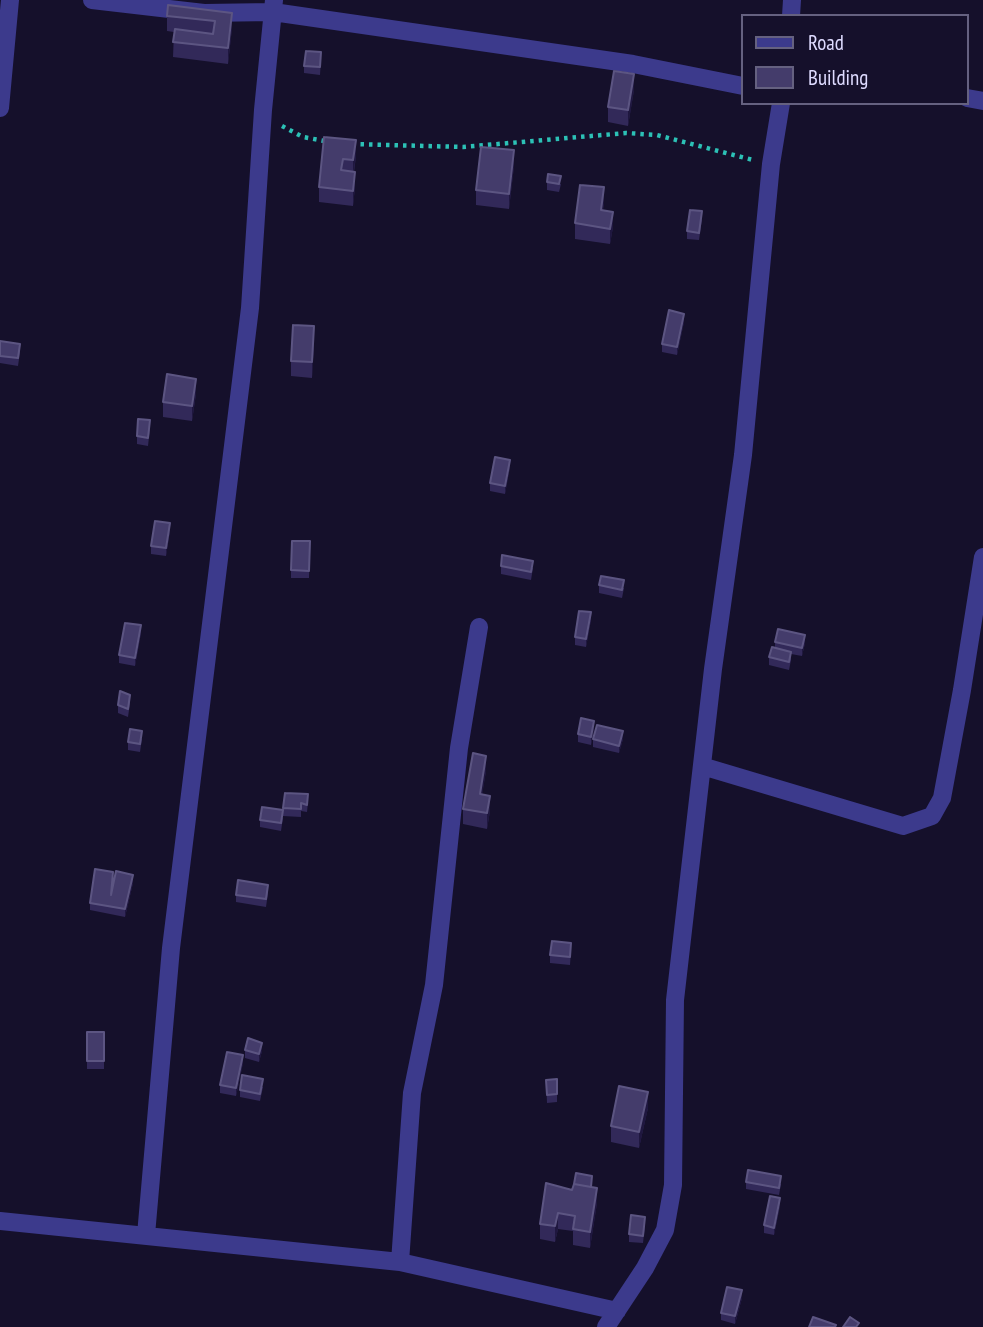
<!DOCTYPE html>
<html>
<head>
<meta charset="utf-8">
<style>
  body { margin:0 }
  #map { position:relative; width:983px; height:1327px; overflow:hidden; background:#15102b; font-family:"PT Sans Narrow",sans-serif }
  canvas { display:block }
  .legend { position:absolute; left:741px; top:14px; width:228px; height:91px; box-sizing:border-box; background:#15102b; border:2px solid #656180; margin:0; padding:9px 12px; list-style:none; font-size:21px; color:#dedbff }
  .legend li { display:flex; align-items:center; gap:14px; height:35px }
  .legend b { width:35px; border:2px solid #656180 }
</style>
</head>
<body>
<div id="map">
<canvas width="983" height="1327"></canvas>
<ul class="legend">
<li><b style="height:9px;background:#3c3a8c"></b>Road</li>
<li><b style="height:19px;background:#443c6b"></b>Building</li>
</ul>
</div>
<script>
const ctx = document.querySelector('canvas').getContext('2d');
ctx.lineJoin = 'round';
const poly = rows => new Path2D(rows.map(r => 'M' + r).join(''));
function stroke(path, color, width, dash) { ctx.strokeStyle = color; ctx.lineWidth = width; ctx.lineCap = dash ? 'butt' : 'round'; ctx.setLineDash(dash || []); ctx.stroke(path); }
function paint(path, color) { ctx.fillStyle = color; ctx.fill(path, 'evenodd'); }
const path = poly([
  [282,126,303,137,330,142],
  [352,144,463,147,626,133,657,135,753,160]
]);
const minor = poly([
  [92,0,204,13,273,12,633,64,743,86],
  [791,16,792,0],
  [967,98,983,101],
  [0,108,10,0],
  [702,766,903,826,932,816,942,798,962,690,983,557],
  [0,1221,400,1262,617,1311],
  [146,1235,171,948,250,308,263,110,274,0],
  [400,1262,412,1093,434,985,459,748,479,627],
  [606,1327,645,1268,665,1230,673,1185,675,1000,713,669,743,455,771,164,781,103]
]);
const wall = poly([
  [232,13,232,28,228,64,173,57,174,32,167,31,167,16],
  [321,60,320,75,304,73,304,66],
  [634,90,628,126,608,122,608,107],
  [324,137,356,156,354,172,355,187,353,206,319,202,319,187],
  [514,166,509,209,476,205,476,190],
  [547,182,561,184,559,192,547,190],
  [604,203,603,210,613,227,610,244,575,239,575,223],
  [702,219,699,240,687,239,687,231],
  [684,322,677,355,662,352,662,344],
  [0,341,20,352,18,366,0,363],
  [314,342,312,378,291,376,291,361],
  [196,394,192,421,163,417,163,402],
  [150,428,148,446,137,444,137,436],
  [510,467,505,494,490,491,490,483],
  [170,531,166,556,151,554,151,546],
  [310,541,309,578,291,578,291,570],
  [501,566,533,568,531,580,501,574],
  [599,585,624,588,622,598,599,593],
  [591,620,586,647,575,645,575,637],
  [141,633,135,666,119,663,119,655],
  [775,642,805,643,802,656,791,654,791,660,789,670,769,665,769,657,775,648],
  [130,703,128,717,118,713,118,705],
  [594,729,591,745,578,742,578,734],
  [142,739,140,752,128,750,128,742],
  [593,739,623,739,619,753,593,747],
  [486,771,482,794,490,811,487,829,463,824,463,809],
  [308,802,307,812,301,811,301,817,283,816,283,808],
  [283,818,281,831,260,827,260,820],
  [113,880,112,890,133,883,125,917,90,910,90,903],
  [268,893,266,907,236,902,236,895],
  [571,951,570,965,550,963,550,955],
  [87,1032,104,1032,104,1069,87,1069],
  [245,1050,262,1051,259,1062,245,1058],
  [243,1063,236,1096,220,1093,220,1085],
  [557,1079,557,1102,547,1103,546,1080],
  [263,1087,260,1101,240,1097,240,1090],
  [648,1108,639,1148,611,1142,611,1126],
  [746,1182,781,1184,779,1195,746,1189],
  [572,1190,597,1203,590,1248,573,1245,573,1231,558,1229,555,1242,540,1239,540,1224],
  [780,1206,774,1235,764,1233,764,1225],
  [645,1225,643,1243,629,1242,629,1234],
  [742,1298,735,1324,721,1320,721,1313]
]);
const shadedWall = poly([
  [232,13,232,28,228,64,228,48],
  [634,74,634,90,628,126,628,110],
  [356,140,356,156,353,175,353,160],
  [514,150,514,166,509,209,509,194],
  [355,172,355,187,353,206,353,191],
  [604,187,604,203,601,225,601,210],
  [613,212,613,227,610,244,610,229],
  [684,314,684,322,677,355,677,347],
  [314,326,314,342,312,378,312,362],
  [196,379,196,394,192,421,192,406],
  [510,460,510,467,505,494,505,486],
  [170,523,170,531,166,556,166,548],
  [591,612,591,620,586,647,586,639],
  [141,625,141,633,135,666,135,658],
  [805,635,805,643,802,656,802,648],
  [594,721,594,729,591,745,591,737],
  [623,731,623,739,619,753,619,746],
  [486,756,486,771,480,809,480,794],
  [490,796,490,811,487,829,487,813],
  [133,875,133,883,125,917,125,909],
  [262,1043,262,1051,259,1062,259,1054],
  [243,1055,243,1063,236,1096,236,1088],
  [648,1092,648,1108,639,1148,639,1132],
  [597,1188,597,1203,590,1248,590,1232],
  [780,1198,780,1206,774,1235,774,1228],
  [558,1213,558,1229,555,1242,555,1226],
  [742,1290,742,1298,735,1324,735,1316]
]);
const building = poly([
  [168,5,232,13,228,48,173,42,175,29,213,34,215,21,167,16,168,5],
  [306,51,321,52,320,67,304,66,306,51],
  [614,71,634,74,628,110,608,107,614,71],
  [324,137,356,140,353,160,343,159,341,170,355,172,353,191,319,187,324,137],
  [481,147,514,150,509,194,476,190,481,147],
  [548,174,561,176,559,184,547,182,548,174],
  [580,185,604,187,601,210,613,212,610,229,575,223,580,185],
  [690,210,702,211,699,233,687,231,690,210],
  [669,310,684,314,677,347,662,344,669,310],
  [293,325,314,326,312,362,291,361,293,325],
  [0,341,20,344,18,358,0,356,0,341],
  [167,374,196,379,192,406,163,402,167,374],
  [138,419,150,420,148,438,137,436,138,419],
  [495,457,510,460,505,486,490,483,495,457],
  [155,521,170,523,166,548,151,546,155,521],
  [292,541,310,541,309,571,291,570,292,541],
  [502,555,533,561,531,572,501,566,502,555],
  [601,576,624,580,622,590,599,585,601,576],
  [579,611,591,612,586,639,575,637,579,611],
  [125,623,141,625,135,658,119,655,125,623],
  [778,629,805,635,802,648,775,642,778,629],
  [772,647,791,652,789,662,769,657,772,647],
  [120,691,130,695,128,709,118,705,120,691],
  [581,718,594,721,591,737,578,734,581,718],
  [597,725,623,731,619,746,593,739,597,725],
  [130,729,142,731,140,744,128,742,130,729],
  [473,753,486,756,480,794,490,796,487,813,463,809,473,753],
  [285,793,308,794,307,805,301,803,301,809,283,808,285,793],
  [262,807,283,810,281,823,260,820,262,807],
  [95,869,113,872,111,895,116,871,133,875,125,909,90,903,95,869],
  [238,880,268,885,266,899,236,895,238,880],
  [552,941,571,943,570,957,550,955,552,941],
  [87,1032,104,1032,104,1061,87,1061,87,1032],
  [248,1038,262,1043,259,1054,245,1050,248,1038],
  [227,1052,243,1055,236,1088,220,1085,227,1052],
  [242,1075,263,1079,260,1094,240,1090,242,1075],
  [557,1079,557,1094,547,1095,546,1080,557,1079],
  [619,1086,648,1092,639,1132,611,1126,619,1086],
  [748,1170,781,1176,779,1188,746,1182,748,1170],
  [576,1173,592,1176,591,1187,574,1184,576,1173],
  [546,1183,572,1190,574,1184,597,1188,590,1232,573,1229,575,1216,558,1213,555,1226,540,1224,546,1183],
  [770,1196,780,1198,774,1228,764,1225,770,1196],
  [631,1215,645,1217,643,1236,629,1234,631,1215],
  [727,1287,742,1290,735,1316,721,1313,727,1287],
  [813,1317,836,1325,835,1327,809,1327,813,1317],
  [850,1317,859,1323,856,1327,843,1327,850,1317]
]);
stroke(path, '#2cc1b6', 4.5, [3.5, 5]);
stroke(minor, '#3c3a8c', 18);
paint(wall, '#322959');
paint(shadedWall, '#1f173f');
paint(building, '#443c6b');
stroke(building, '#5c5582', 2);
</script>
</body>
</html>
